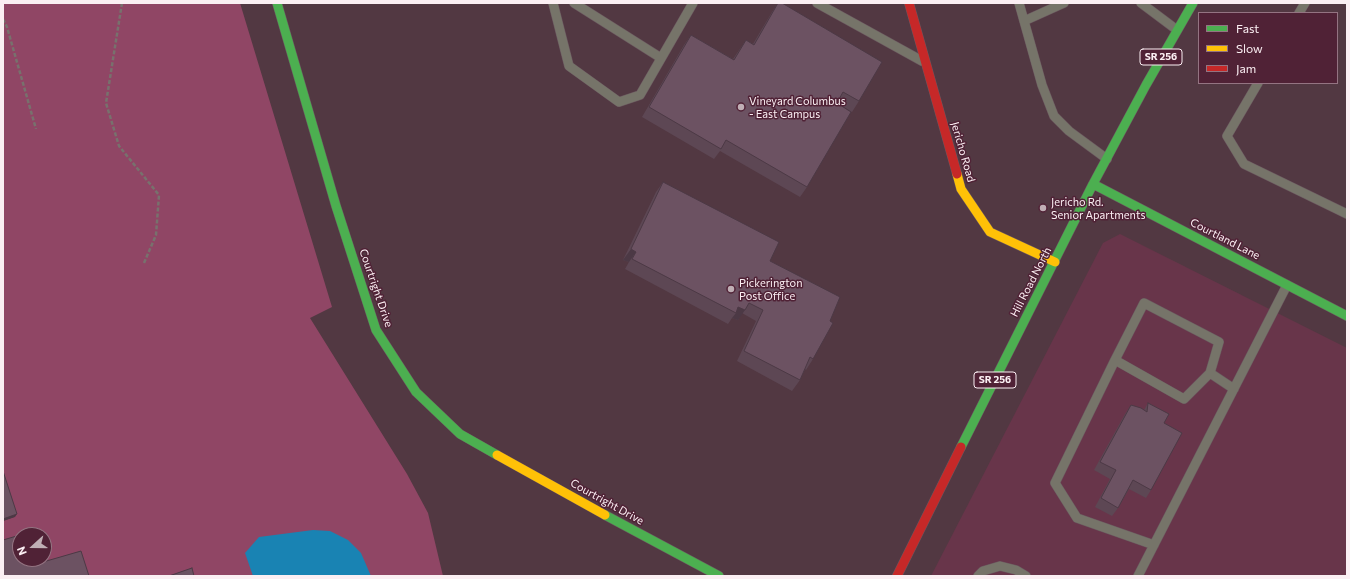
<!DOCTYPE html>
<html>
<head>
<meta charset="utf-8">
<style>
  body { margin:0 }
  #map { position:relative; width:1350px; height:579px; overflow:hidden; background:#523842; font-family:Commissioner,sans-serif }
  canvas { display:block }
  .frame { position:absolute; inset:0; border:4px solid #fbeff3; pointer-events:none }
  .legend { position:absolute; left:1198px; top:12px; width:140px; height:72px; box-sizing:border-box; background:#502236; border:1px solid #947482; margin:0; padding:5px 7px; list-style:none; font-size:12px; color:#fbeff3 }
  .legend li { display:flex; align-items:center; gap:8px; height:20px }
  .legend b { width:20px; border:1px solid #947482 }
  .north { position:absolute; left:12px; top:527px; width:40px; height:40px; box-sizing:border-box; background:#502236; border:1px solid #947482; border-radius:50%; rotate:249deg; font-size:11px; font-weight:700; line-height:16px; text-align:center; color:#fbeff3 }
  .north::after { content:''; display:block; margin:auto; width:14px; height:18px; background:#c0afb5; clip-path:polygon(50% 0,100% 100%,50% 72%,0 100%) }
</style>
</head>
<body>
<div id="map">
<canvas width="1350" height="579"></canvas>
<div class="frame"></div>
<ul class="legend">
<li><b style="height:5px;background:#4caf50"></b>Fast</li>
<li><b style="height:5px;background:#ffc107"></b>Slow</li>
<li><b style="height:5px;background:#c62828"></b>Jam</li>
</ul>
<div class="north">N</div>
</div>
<script>
const ctx = document.querySelector('canvas').getContext('2d');
ctx.lineJoin = 'round';
function paint(path, color) { ctx.fillStyle = color; ctx.fill(path, 'evenodd'); }
const poly = rows => new Path2D(rows.map(r => 'M' + r).join(''));
function stroke(path, color, width, dash) { ctx.strokeStyle = color; ctx.lineWidth = width; ctx.lineCap = dash ? 'butt' : 'round'; ctx.setLineDash(dash || []); ctx.stroke(path); }
function write(font, color, halo, rows, align = 'center') {
  ctx.font = font + ' Commissioner,sans-serif'; ctx.lineWidth = 3; ctx.setLineDash([]); ctx.textBaseline = 'middle'; ctx.strokeStyle = halo; ctx.fillStyle = color; for (const [text, x, y, turn = 0] of rows) {
    ctx.save(); ctx.translate(x, y); ctx.rotate((+turn || 0) * Math.PI / 180); ctx.textAlign = isNaN(turn) ? turn : align; if (halo) ctx.strokeText(text, 0, 0); ctx.fillText(text, 0, 0); ctx.restore();
  }
}
const built = poly([
  [1120,234,1347,348,1347,576,931,576,1103,243]
]);
const green = poly([
  [3,3,240,3,332,307,310,318,407,474,428,513,443,576,78,576,36,573,24,559,44,559,44,535,20,535,3,548,3,521,14,517,3,479]
]);
const water = poly([
  [313,530,330,531,348,540,361,553,371,576,253,576,245,553,259,537]
]);
const path = poly([
  [122,3,106,103,119,146,159,195,156,235,144,263],
  [3,19,7,27,36,129]
]);
const lane = poly([
  [553,3,569,66,619,102,640,95,693,3],
  [574,3,661,58],
  [817,3,922,61],
  [1019,3,1042,85,1054,116,1069,131,1107,159],
  [1141,3,1177,30],
  [1299,13,1305,3],
  [1024,21,1064,3],
  [1258,83,1227,136,1244,164,1347,214],
  [1115,360,1144,303,1219,342,1210,373],
  [1154,545,1077,518,1055,483,1115,360,1184,399,1210,373,1234,389],
  [978,576,983,571,1000,566,1016,570,1026,576],
  [1138,576,1287,285]
]);
const fast = poly([
  [277,3,336,206,376,330,416,392,460,434,497,455],
  [1093,184,1347,316],
  [961,447,1093,184,1146,85,1193,3],
  [605,515,719,576]
]);
const slow = poly([
  [957,174,961,189,990,232,1055,262],
  [497,455,605,515]
]);
const jam = poly([
  [909,3,957,174],
  [897,576,961,447]
]);
const wall = poly([
  [778,3,859,101,852,112,837,103,807,187,800,197,720,151,714,159,642,117,684,45,691,35,733,59,746,40,753,44,772,12],
  [663,182,770,261,813,359,806,370,805,369,800,380,792,391,737,361,756,321,742,313,738,320,732,318,728,324,625,269,629,262,623,260,656,192],
  [1148,403,1164,423,1151,490,1146,498,1129,489,1118,508,1112,516,1095,507,1110,479,1094,470,1125,414,1131,405,1144,410]
]);
const shadedWall = poly([
  [631,249,636,252,629,262,623,260],
  [738,307,745,310,738,320,732,318,736,313],
  [17,514,15,517,3,521,3,519]
]);
const building = poly([
  [778,3,782,3,882,62,859,101,843,92,837,103,851,112,807,187,726,140,721,149,649,107,691,35,734,60,746,40,754,45,778,3],
  [663,182,779,242,770,261,840,297,830,321,833,323,813,359,810,357,800,380,744,351,763,310,749,303,745,310,738,307,736,313,632,259,636,252,631,249,663,182],
  [1148,403,1169,414,1164,423,1182,433,1151,490,1133,480,1118,508,1101,498,1116,470,1100,462,1131,405,1141,408,1147,412,1148,403],
  [3,471,17,514,3,519,3,471],
  [27,533,27,535,20,535,20,559,43,559,43,562,81,551,89,576,3,576,3,540,27,533],
  [192,568,194,576,169,576,192,568]
]);
const markers = [
  [741,107,4,"#c0afb5"],
  [1043,208,4,"#c0afb5"],
  [731,289,4,"#c0afb5"]
];
const shields = [
  [1161,57,42],
  [995,380,42]
];
const shieldNames = [
  ["SR 256",1161,57],
  ["SR 256",995,380]
];
const poiNames = [
  ["Vineyard Columbus",749,101],
  ["- East Campus",749,114],
  ["Jericho Rd.",1051,202],
  ["Senior Apartments",1051,215],
  ["Pickerington",739,283],
  ["Post Office",739,296]
];
const streetNames = [
  ["Jericho Road",963,152,74],
  ["Courtland Lane",1225,239,27],
  ["Hill Road North",1031,282,-63],
  ["Courtright Drive",376,288,71],
  ["Courtright Drive",607,502,29]
];
paint(built, '#68354a');
paint(green, '#904665');
paint(water, '#1983b3');
stroke(lane, '#6b575f', 10);
stroke(fast, '#6b575f', 10);
stroke(slow, '#6b575f', 10);
stroke(jam, '#6b575f', 10);
stroke(path, '#78716d', 2.5, [4, 2]);
stroke(lane, '#767469', 9);
stroke(fast, '#4caf50', 9);
stroke(slow, '#ffc107', 9);
stroke(jam, '#c62828', 9);
paint(wall, '#5d4754');
paint(shadedWall, '#4c3945');
paint(building, '#6c5262');
stroke(building, '#4c3945', 1);
for (const [x, y, r, color] of markers) { const dot = new Path2D(); dot.arc(x, y, r, 0, 2 * Math.PI); ctx.fillStyle = color; ctx.fill(dot); stroke(dot, '#502236', 1.5); }
for (const [x, y, w] of shields) { const box = new Path2D(); box.roundRect(x - w / 2, y - 8, w, 16, 3); ctx.fillStyle = '#502236'; ctx.fill(box); stroke(box, '#fbeff3', 1); }
write('bold 10px', '#fbeff3', null, shieldNames);
write('11px', '#fbeff3', '#502236', poiNames, 'left');
write('11px', '#fbeff3', '#502236', streetNames);
</script>
</body>
</html>
